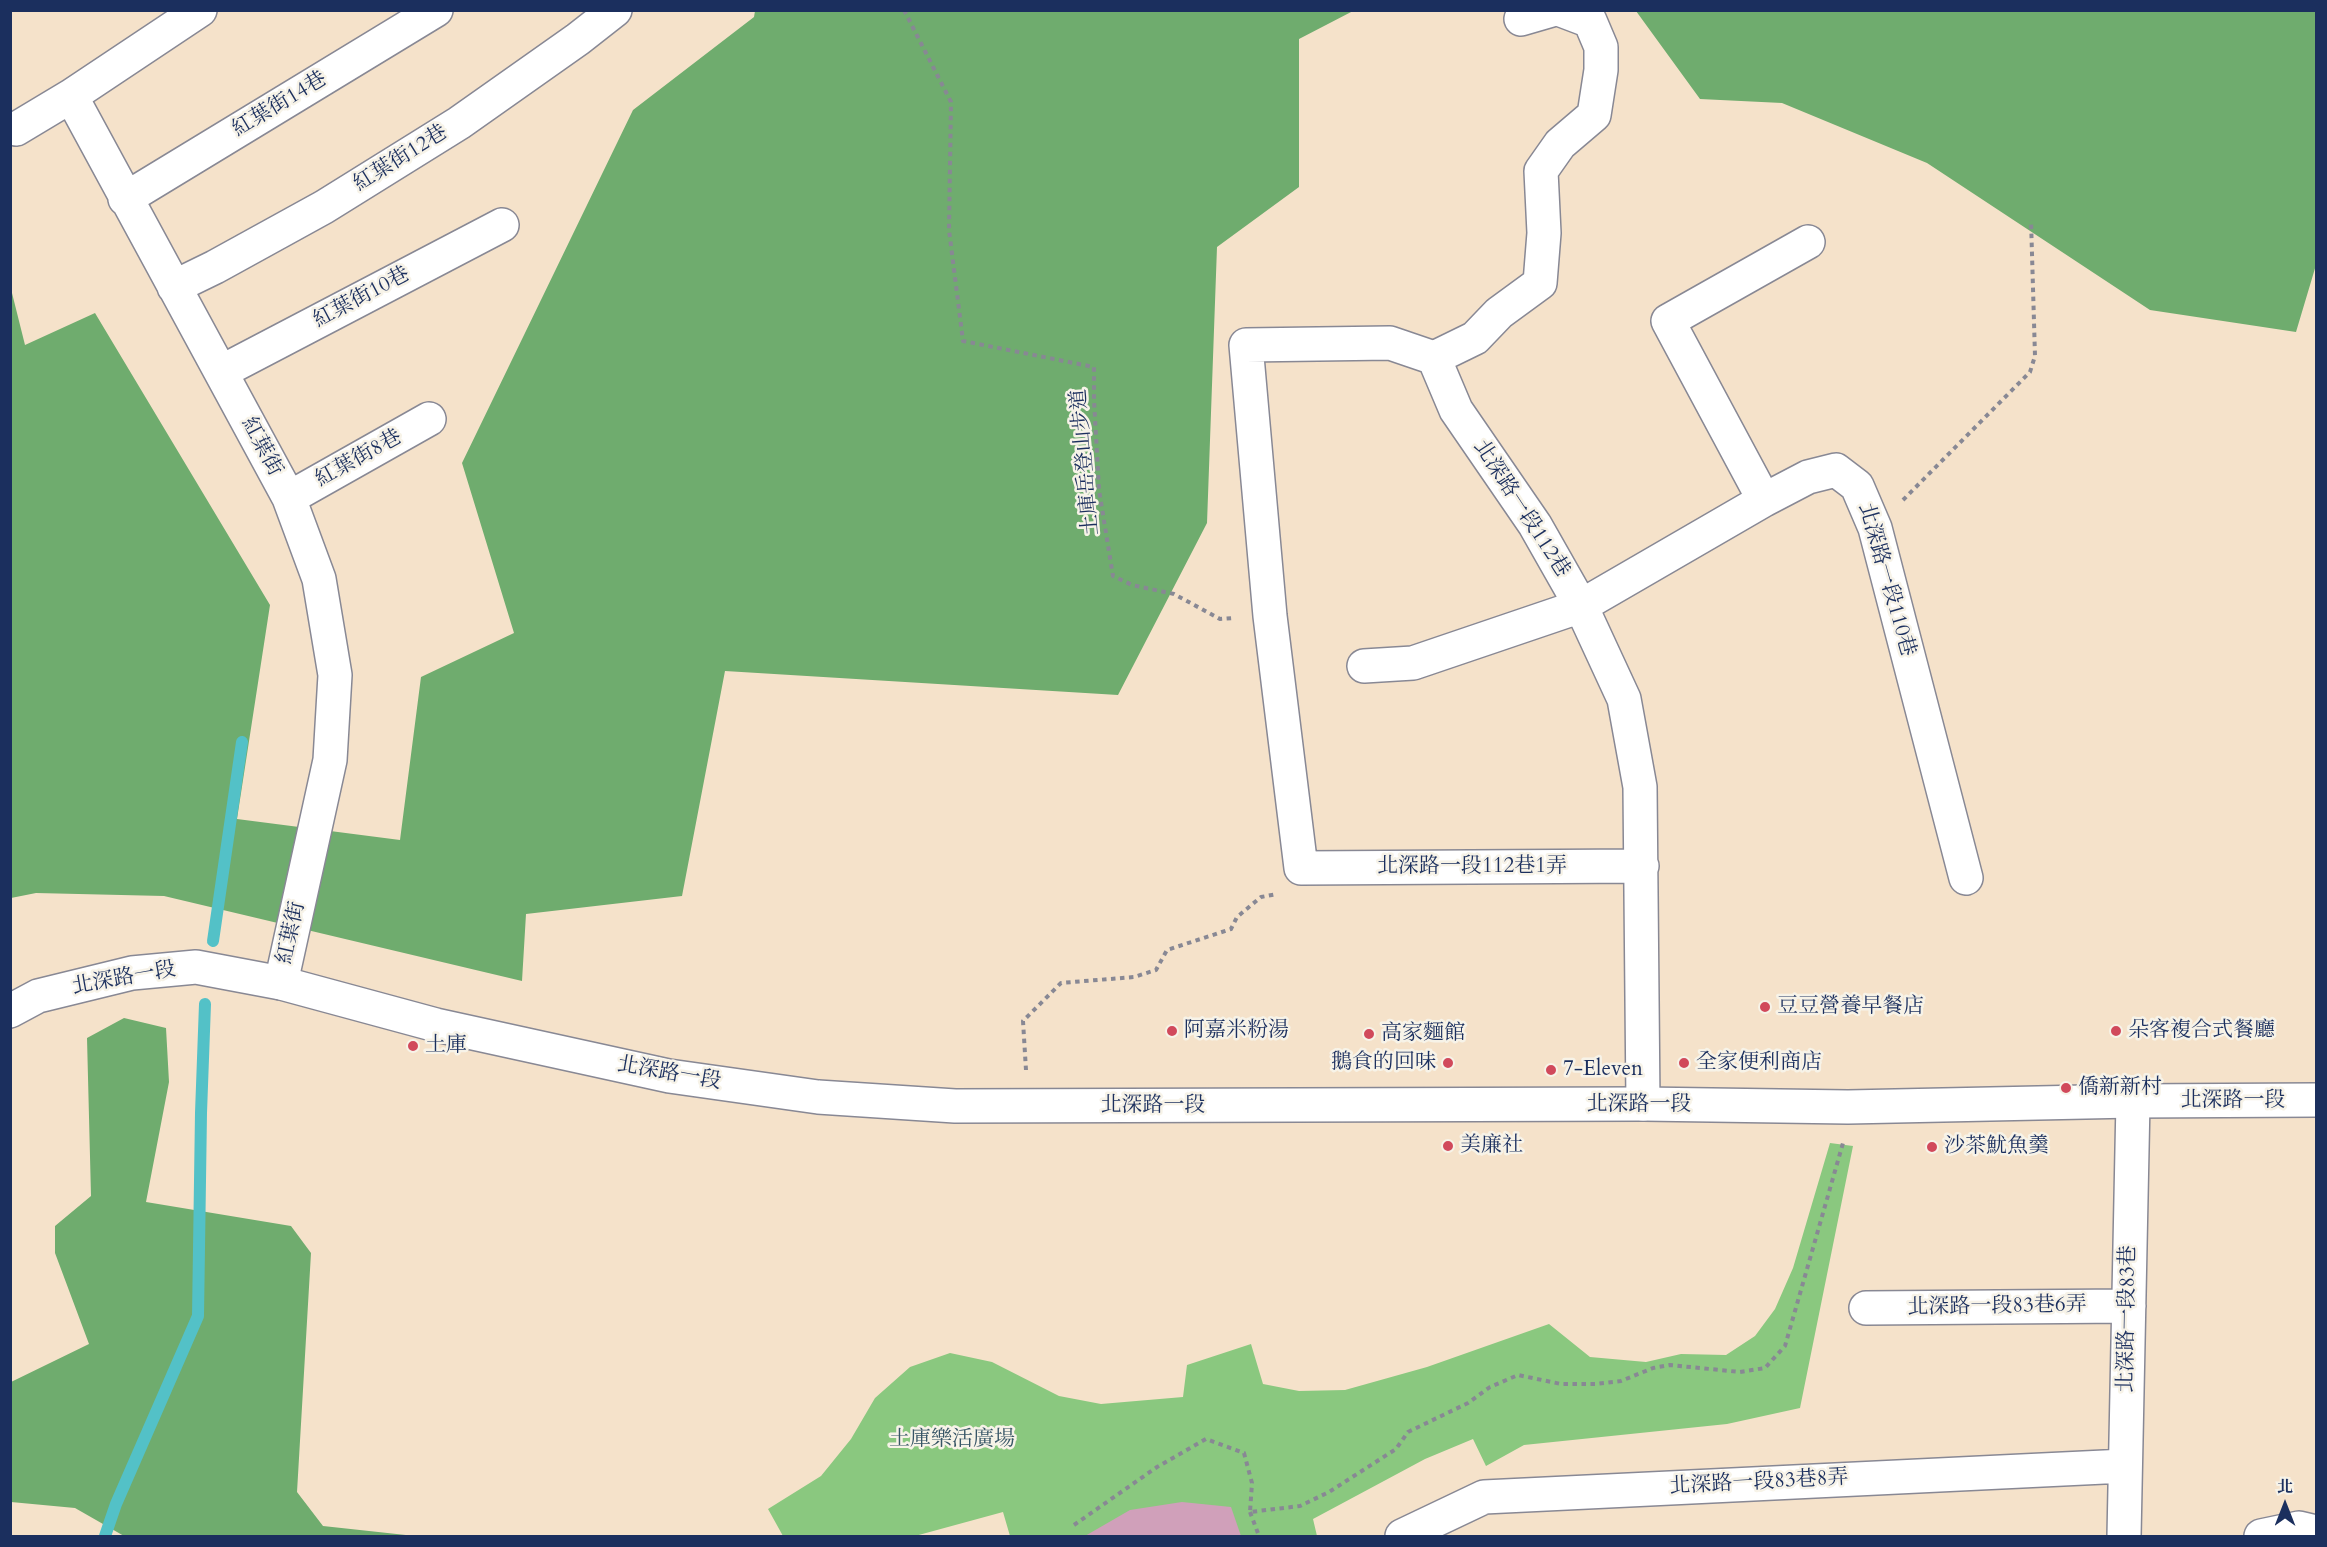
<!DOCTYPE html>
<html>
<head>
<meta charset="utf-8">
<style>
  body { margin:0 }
  #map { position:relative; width:2327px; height:1547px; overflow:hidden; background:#f5e2ca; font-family:Cardo,"Noto Serif TC",serif }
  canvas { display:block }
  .frame { position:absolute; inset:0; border:12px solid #1b2f5e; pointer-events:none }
  .north { position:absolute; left:2255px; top:1475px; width:60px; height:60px; -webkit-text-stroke:4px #f7f3e8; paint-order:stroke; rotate:0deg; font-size:16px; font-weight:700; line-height:24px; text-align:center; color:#1b2f5e }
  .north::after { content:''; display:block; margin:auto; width:21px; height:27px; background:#1b2f5e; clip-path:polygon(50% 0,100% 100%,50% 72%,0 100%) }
</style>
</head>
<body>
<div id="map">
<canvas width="2327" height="1547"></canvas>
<div class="frame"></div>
<div class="north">北</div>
</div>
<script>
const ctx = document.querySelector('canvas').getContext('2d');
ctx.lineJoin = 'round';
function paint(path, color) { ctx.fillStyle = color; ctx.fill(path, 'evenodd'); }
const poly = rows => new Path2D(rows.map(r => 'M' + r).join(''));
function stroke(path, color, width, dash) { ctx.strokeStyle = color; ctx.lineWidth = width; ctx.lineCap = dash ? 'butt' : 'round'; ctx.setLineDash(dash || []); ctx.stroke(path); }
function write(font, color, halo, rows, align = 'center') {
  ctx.font = font + ' Cardo,"Noto Serif TC",serif'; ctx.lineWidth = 5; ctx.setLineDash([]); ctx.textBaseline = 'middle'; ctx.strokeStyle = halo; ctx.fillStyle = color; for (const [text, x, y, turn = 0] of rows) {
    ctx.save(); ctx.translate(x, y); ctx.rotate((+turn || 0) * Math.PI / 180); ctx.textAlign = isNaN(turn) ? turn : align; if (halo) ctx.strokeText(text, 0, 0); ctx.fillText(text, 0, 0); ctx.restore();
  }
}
const green = poly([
  [1830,1143,1853,1146,1800,1408,1727,1424,1524,1445,1486,1466,1473,1439,1425,1459,1313,1519,1317,1536,1010,1536,1003,1512,915,1536,783,1536,768,1509,821,1476,851,1439,875,1398,910,1367,950,1353,992,1362,1059,1396,1101,1404,1183,1397,1187,1365,1251,1344,1263,1384,1299,1391,1345,1390,1427,1367,1549,1324,1590,1357,1646,1362,1681,1354,1726,1355,1755,1336,1775,1309,1793,1268]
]);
const forest = poly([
  [755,11,1353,11,1299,39,1299,187,1217,247,1207,523,1118,695,725,671,682,896,526,914,522,981,164,896,36,893,11,898,10,285,25,345,95,313,270,605,237,819,400,840,421,677,514,633,462,463,633,110,754,17],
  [1636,11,2316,11,2316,265,2296,332,2150,310,1927,163,1782,103,1700,99],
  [124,1018,166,1028,169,1082,146,1202,291,1226,311,1253,297,1492,323,1526,415,1536,124,1536,75,1508,11,1502,11,1382,89,1344,55,1253,55,1226,91,1196,87,1038]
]);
const stream = poly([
  [213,941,242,742],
  [105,1536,116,1504,198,1316,201,1113,205,1004]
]);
const building = poly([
  [1182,1502,1231,1507,1241,1536,1085,1536,1130,1510]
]);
const path = poly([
  [904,10,951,102,949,230,963,341,1094,367,1094,400,1099,490,1113,576,1132,585,1174,594,1220,619,1233,618],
  [1903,500,2030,372,2035,356,2031,220],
  [1026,1070,1023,1021,1061,983,1134,977,1156,970,1167,950,1231,929,1237,917,1261,897,1277,894],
  [1250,1512,1259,1536],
  [1074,1525,1157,1467,1206,1439,1244,1453,1252,1483,1250,1512,1300,1506,1329,1492,1396,1449,1408,1432,1468,1403,1490,1387,1518,1375,1561,1384,1596,1384,1621,1381,1653,1368,1670,1365,1740,1372,1765,1368,1785,1346,1843,1143]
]);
const minor = poly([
  [200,10,71,96,289,498,319,579,335,675,330,760,281,983],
  [1561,10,1590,21,1601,47,1601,70,1594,115,1560,144,1541,171,1544,233,1540,283,1499,313,1475,338,1434,358,1456,410,1535,525,1581,606,1624,699,1640,787,1643,1104],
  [1521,19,1552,10],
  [16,129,71,96],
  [125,199,436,10],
  [174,287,215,267,324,207,459,123,578,39,615,10],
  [1434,358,1390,343,1246,345,1270,616,1301,868,1642,866],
  [221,372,502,225],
  [289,498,429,419],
  [1764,500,1668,321,1808,242],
  [1364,666,1413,663,1581,606,1764,500,1808,477,1836,470,1857,486,1875,528,1966,878],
  [1866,1308,2129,1306],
  [1402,1536,1484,1497,2125,1466],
  [2124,1536,2133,1101],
  [2261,1536,2299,1528,2316,1532]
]);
const major = poly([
  [10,1011,38,996,132,973,196,967,281,983,436,1025,669,1076,818,1097,955,1106,1643,1104,1848,1107,2133,1101,2316,1100]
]);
const markers = [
  [1765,1007,6,"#d1495b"],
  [1172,1031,6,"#d1495b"],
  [2116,1031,6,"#d1495b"],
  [1369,1034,6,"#d1495b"],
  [413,1046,6,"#d1495b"],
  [1448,1063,6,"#d1495b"],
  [1684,1063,6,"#d1495b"],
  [1551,1070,6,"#d1495b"],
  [2066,1088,6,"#d1495b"],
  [1448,1146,6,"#d1495b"],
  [1932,1147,6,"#d1495b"]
];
const streetNames = [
  ["紅葉街14巷",280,105,-31],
  ["紅葉街12巷",401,159,-32],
  ["紅葉街10巷",362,298,-28],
  ["紅葉街",261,447,62],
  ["紅葉街8巷",359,459,-29],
  ["土庫岳登山步道",1086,462,-95],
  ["北深路一段112巷",1521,509,57],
  ["北深路一段110巷",1886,580,74],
  ["北深路一段112巷1弄",1472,867],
  ["紅葉街",292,933,-77],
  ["北深路一段",124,979,-10],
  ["北深路一段",669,1074,10],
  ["北深路一段",2233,1101],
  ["北深路一段",1639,1105],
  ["北深路一段",1153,1106],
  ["北深路一段83巷6弄",1997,1307,-1],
  ["北深路一段83巷",2128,1319,-89],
  ["北深路一段83巷8弄",1759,1483,-3]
];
const poiNames = [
  ["豆豆營養早餐店",1777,1007],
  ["阿嘉米粉湯",1184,1031],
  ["朵客複合式餐廳",2128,1031],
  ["高家麵館",1381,1034],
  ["土庫",425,1046],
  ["鵝食的回味",1436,1063,"right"],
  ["全家便利商店",1696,1063],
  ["7-Eleven",1563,1070],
  ["僑新新村",2078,1088],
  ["美廉社",1460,1146],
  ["沙茶魷魚羹",1944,1147]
];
const parkNames = [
  ["土庫樂活廣場",952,1440]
];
paint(green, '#8ac87f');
paint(forest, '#6fac6e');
stroke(stream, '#53c1c7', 12);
paint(building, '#d0a0ba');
stroke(minor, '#888894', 36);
stroke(major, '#888894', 36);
stroke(path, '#888894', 4, [4.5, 4.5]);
stroke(minor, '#fff', 33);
stroke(major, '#fff', 33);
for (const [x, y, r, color] of markers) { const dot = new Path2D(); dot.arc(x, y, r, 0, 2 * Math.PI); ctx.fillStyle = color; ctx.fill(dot); stroke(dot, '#f7f3e8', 2); }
write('21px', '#1b2f5e', '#f7f3e8', streetNames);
write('21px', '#1b2f5e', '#f7f3e8', poiNames, 'left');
write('21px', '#375566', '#f7f3e8', parkNames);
</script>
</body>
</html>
